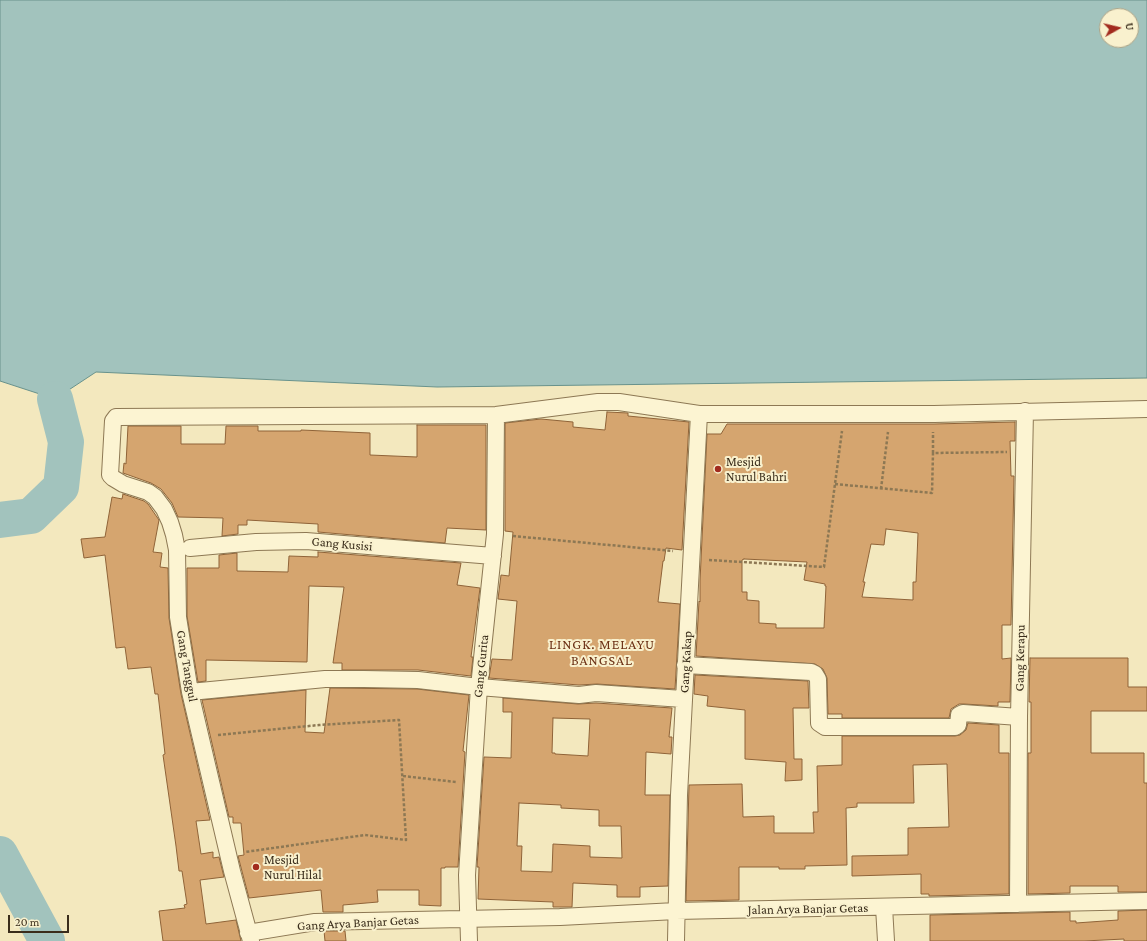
<!DOCTYPE html>
<html>
<head>
<meta charset="utf-8">
<style>
  body { margin:0 }
  #map { position:relative; width:1147px; height:941px; overflow:hidden; background:#f3e8be; font-family:"Crimson Pro",serif }
  canvas { display:block }
  .north { position:absolute; left:1099px; top:8px; width:40px; height:40px; box-sizing:border-box; background:#f9f1ce; border:1px solid #ada386; border-radius:50%; rotate:82deg; font-size:11px; font-weight:700; line-height:16px; text-align:center; color:#3a2d1b }
  .north::after { content:''; display:block; margin:auto; width:14px; height:18px; background:#a22b1e; clip-path:polygon(50% 0,100% 100%,50% 72%,0 100%) }
  .scale { position:absolute; left:8px; top:915px; width:61px; height:18px; box-sizing:border-box; border:2px solid #3a2d1b; border-top:0; padding-left:5px; font-size:12px; line-height:14px; white-space:nowrap; color:#3a2d1b; -webkit-text-stroke:3px #f9f1ce; paint-order:stroke }
</style>
</head>
<body>
<div id="map">
<canvas width="1147" height="941"></canvas>
<div class="north">U</div>
<div class="scale">20 m</div>
</div>
<script>
const ctx = document.querySelector('canvas').getContext('2d');
ctx.lineJoin = 'round';
function paint(path, color) { ctx.fillStyle = color; ctx.fill(path, 'evenodd'); }
const poly = rows => new Path2D(rows.map(r => 'M' + r).join(''));
function stroke(path, color, width, dash) { ctx.strokeStyle = color; ctx.lineWidth = width; ctx.lineCap = dash ? 'butt' : 'round'; ctx.setLineDash(dash || []); ctx.stroke(path); }
function write(font, color, halo, rows, align = 'center') {
  ctx.font = font + ' "Crimson Pro",serif'; ctx.lineWidth = 4; ctx.setLineDash([]); ctx.textBaseline = 'middle'; ctx.strokeStyle = halo; ctx.fillStyle = color; for (const [text, x, y, turn = 0] of rows) {
    ctx.save(); ctx.translate(x, y); ctx.rotate((+turn || 0) * Math.PI / 180); ctx.textAlign = isNaN(turn) ? turn : align; if (halo) ctx.strokeText(text, 0, 0); ctx.fillText(text, 0, 0); ctx.restore();
  }
}
const water = poly([
  [0,0,1147,0,1147,378,437,387,96,372,55,399,0,381,0,0],
  [1107,16,1131,16,1131,40,1107,40,1107,16]
]);
const river = poly([
  [0,520,31,516,61,487,66,442,55,399],
  [0,854,47,941]
]);
const building = poly([
  [607,412,628,413,628,416,689,422,682,550,666,548,664,561,663,561,658,602,680,604,675,689,597,684,579,685,489,678,492,659,512,660,517,601,498,599,501,575,509,576,513,532,505,531,505,423,541,419,573,422,573,427,605,430,607,412],
  [1015,422,1015,441,1010,441,1011,476,1014,476,1011,625,1002,625,1002,659,1011,658,1010,702,998,702,998,706,964,704,959,704,951,709,949,718,842,718,842,714,828,714,827,678,823,669,815,664,696,656,699,601,700,602,700,581,707,434,721,434,727,424,934,424,1015,422],
  [886,529,918,533,916,582,913,582,913,600,862,597,865,582,863,582,871,544,884,545,886,529],
  [744,559,807,562,804,580,825,584,825,586,826,586,824,628,776,628,776,624,759,623,759,601,747,600,747,592,742,592,742,560,744,559],
  [417,425,486,425,486,530,447,528,445,543,318,532,318,524,247,520,247,525,238,525,238,534,222,536,223,518,178,517,172,503,161,489,151,483,123,473,124,463,126,464,128,426,181,426,181,444,225,444,226,426,258,426,258,431,301,431,301,430,370,433,370,455,417,457,417,425],
  [123,494,144,501,148,504,159,520,153,552,162,553,160,567,168,568,169,618,181,694,210,820,196,821,201,854,213,852,213,858,219,857,224,877,200,880,206,924,236,920,241,941,163,941,159,911,185,908,184,905,187,904,182,871,179,871,176,846,163,755,165,754,158,694,155,694,151,667,128,669,125,647,116,648,105,555,84,558,81,539,105,537,112,497,122,499,123,494],
  [318,552,461,563,457,585,480,588,471,657,473,657,471,676,418,670,342,670,342,663,333,663,344,587,309,586,307,662,206,660,206,681,198,682,187,616,187,568,219,568,219,555,237,553,237,571,288,572,289,556,318,557,318,552],
  [1030,658,1128,658,1128,687,1147,687,1147,711,1091,711,1091,753,1144,753,1144,783,1147,783,1147,892,1118,892,1118,886,1070,886,1070,893,1028,894,1028,753,1031,753,1031,702,1029,702,1030,658],
  [695,675,808,681,809,708,793,708,794,759,802,759,802,780,785,781,786,762,745,759,745,710,707,706,708,696,694,694,695,675],
  [330,688,417,689,469,695,463,751,465,752,458,867,445,867,445,868,441,868,441,906,419,905,419,890,377,890,378,902,343,905,343,912,323,912,321,890,249,898,238,856,244,855,241,823,233,823,233,817,229,817,202,700,306,690,305,732,324,733,330,688],
  [503,698,578,704,596,703,672,708,669,737,672,737,671,754,646,752,645,795,670,795,668,886,640,887,640,897,617,897,617,885,573,883,572,907,553,907,553,902,478,899,479,867,477,867,484,757,511,758,512,712,503,712,503,698],
  [553,718,590,719,588,756,555,754,555,753,552,753,553,718],
  [519,803,561,805,561,808,599,810,599,826,621,826,622,858,590,857,590,846,553,844,552,872,521,871,522,846,517,846,519,803],
  [968,723,999,725,999,753,1009,753,1009,894,929,896,929,894,921,894,921,874,852,876,852,856,908,855,908,828,949,827,947,764,913,765,914,803,857,803,857,807,846,808,847,865,805,866,805,869,779,869,779,867,739,867,739,900,686,901,689,785,742,784,743,817,774,816,774,833,814,833,813,812,818,812,817,766,842,765,842,736,955,736,960,735,966,730,968,723],
  [1147,910,1147,941,1124,941,1124,939,1084,941,930,941,930,915,1070,912,1070,921,1076,921,1076,923,1118,920,1118,911,1147,910],
  [324,931,345,931,346,941,325,941,324,931]
]);
const path = poly([
  [933,453,933,432],
  [835,484,932,493,933,453,1007,452],
  [881,489,888,432],
  [513,536,673,551],
  [709,560,824,567,842,431],
  [218,735,319,725,399,720,406,840,365,835,245,852],
  [403,776,456,782]
]);
const minor = poly([
  [190,548,256,542,306,541,493,556],
  [685,665,811,672,815,674,818,679,819,723,825,727,955,727,958,725,959,715,963,713,1019,717],
  [190,692,325,679,364,679,418,680,479,687,579,695,596,693,683,699],
  [1018,904,1019,717,1025,411],
  [884,907,886,941],
  [248,933,315,922,560,917,676,911,1147,901],
  [251,941,232,871,190,692,178,617,177,550,174,535,170,522,164,509,155,497,148,492,123,484,113,478,110,475,113,421,116,417,496,415,598,402,619,402,699,414,934,414,1147,409],
  [469,941,467,875,479,687,495,534,496,415],
  [676,941,679,795,699,414]
]);
const markers = [
  [718,469,4,"#a22b1e"],
  [256,867,4,"#a22b1e"]
];
const poiNames = [
  ["Mesjid",726,462],
  ["Nurul Bahri",726,477],
  ["Mesjid",264,860],
  ["Nurul Hilal",264,875]
];
const streetNames = [
  ["Gang Kusisi",342,544,5],
  ["Gang Kerapu",1020,658,-89],
  ["Gang Kakap",686,662,-87],
  ["Gang Tanggul",187,666,80],
  ["Gang Gurita",481,666,-84],
  ["Jalan Arya Banjar Getas",808,909,-1],
  ["Gang Arya Banjar Getas",358,923,-3]
];
const neighbourhoodNames = [
  ["LINGK. MELAYU",602,645],
  ["BANGSAL",602,661]
];
paint(water, '#a2c3bd');
stroke(water, '#68928c', 1);
stroke(river, '#a2c3bd', 36);
paint(building, '#d5a56f');
stroke(building, '#8f6338', 1);
stroke(minor, '#8d7854', 18);
stroke(path, '#8d7854', 2.5, [3, 2]);
stroke(minor, '#fcf4d2', 16);
for (const [x, y, r, color] of markers) { const dot = new Path2D(); dot.arc(x, y, r, 0, 2 * Math.PI); ctx.fillStyle = color; ctx.fill(dot); stroke(dot, '#f9f1ce', 1.5); }
write('13px', '#3a2d1b', '#f9f1ce', poiNames, 'left');
write('13px', '#3a2d1b', '#f9f1ce', streetNames);
ctx.letterSpacing = '1px';
write('14px', '#6c3115', '#f9f1ce', neighbourhoodNames);
ctx.letterSpacing = '0px';
</script>
</body>
</html>
